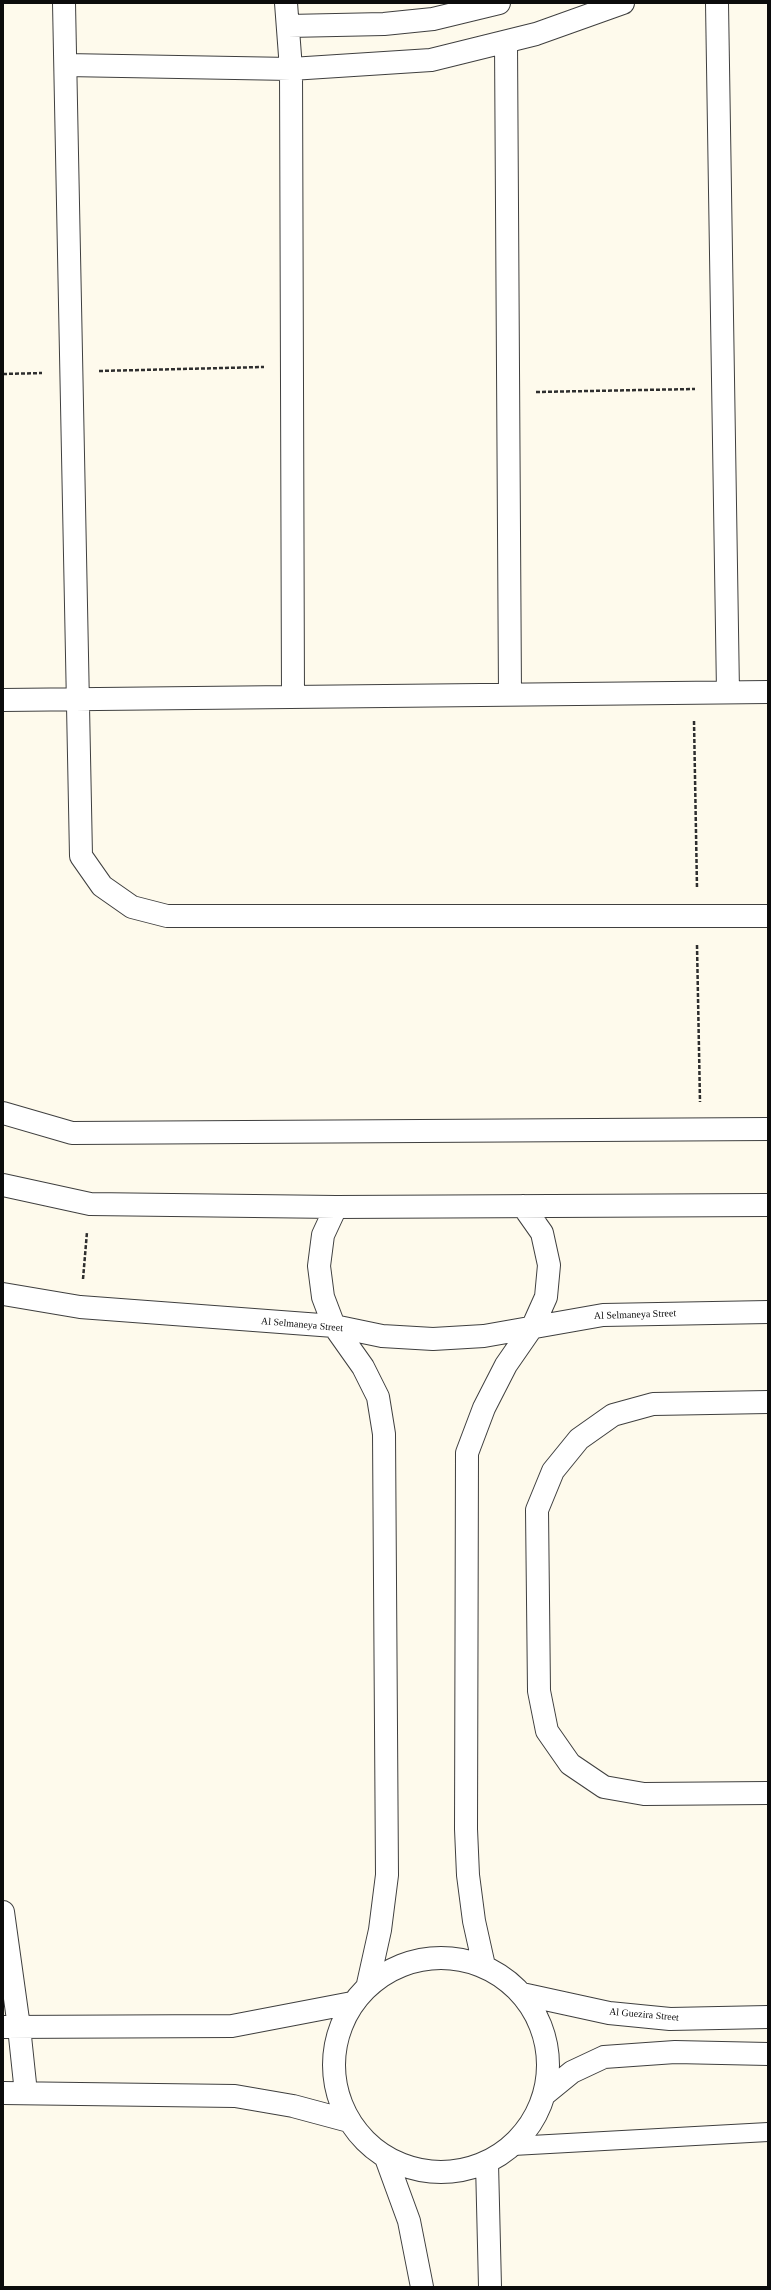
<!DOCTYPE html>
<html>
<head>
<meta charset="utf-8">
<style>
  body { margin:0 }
  #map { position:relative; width:771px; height:2290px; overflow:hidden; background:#fefaec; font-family:"Times New Roman",serif }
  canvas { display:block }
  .frame { position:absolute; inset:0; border:4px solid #0c0c0c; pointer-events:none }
</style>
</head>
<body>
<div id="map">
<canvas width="771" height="2290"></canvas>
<div class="frame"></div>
</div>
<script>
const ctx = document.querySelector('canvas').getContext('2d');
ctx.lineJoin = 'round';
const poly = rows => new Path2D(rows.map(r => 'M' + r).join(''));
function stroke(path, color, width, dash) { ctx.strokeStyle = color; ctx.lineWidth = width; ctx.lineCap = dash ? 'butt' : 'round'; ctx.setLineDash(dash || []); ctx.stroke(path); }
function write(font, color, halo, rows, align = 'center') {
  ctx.font = font + ' "Times New Roman",serif'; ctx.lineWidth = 4; ctx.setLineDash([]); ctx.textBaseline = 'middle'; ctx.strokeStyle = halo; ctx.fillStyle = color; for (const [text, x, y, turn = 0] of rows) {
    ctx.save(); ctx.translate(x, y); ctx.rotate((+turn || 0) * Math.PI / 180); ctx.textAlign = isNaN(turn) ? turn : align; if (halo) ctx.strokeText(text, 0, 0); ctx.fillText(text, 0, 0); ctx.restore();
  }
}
const path = poly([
  [99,371,264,367],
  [3,374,42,373],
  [536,392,695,389],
  [694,721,697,888],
  [697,945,700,1102],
  [83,1279,87,1232]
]);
const lane = poly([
  [513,2146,768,2132]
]);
const street = poly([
  [64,3,81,856,102,886,132,907,167,916,768,916],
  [286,3,291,69,293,697],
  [717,3,728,692],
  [288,26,384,24,433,19,499,3],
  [506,43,510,694],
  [66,65,291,69,431,60,536,34,623,3],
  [3,700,768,692],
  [3,1113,72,1133,768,1129],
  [3,1185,90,1204,336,1207,768,1205],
  [336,1207,323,1235,319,1266,323,1297,334,1326,363,1367,378,1397,384,1434,387,1875,380,1930,368,1984],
  [3,1294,80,1307,334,1326,382,1336,433,1339,484,1336,603,1315,768,1312],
  [768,1402,653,1404,613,1415,579,1439,553,1471,537,1510,539,1691,547,1731,570,1764,604,1787,644,1794,768,1793],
  [3,1912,19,2027,26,2093],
  '334 2065a107 107 0 1 1 214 0a107 107 0 1 1-214 0Z',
  [484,1966,474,1921,468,1875,466,1829,467,1453,484,1408,506,1365,533,1326,546,1297,549,1265,542,1233,523,1206],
  [522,1994,609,2013,670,2019,768,2017],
  [3,2027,232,2026,352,2003],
  [3,2093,235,2096,293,2106,349,2121],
  [545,2094,572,2072,604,2057,675,2052,768,2054],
  [386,2158,409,2221,422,2287],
  [487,2163,490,2287]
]);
const streetNames = [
  ["Al Selmaneya Street",635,1315,-2],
  ["Al Selmaneya Street",302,1325,5],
  ["Al Guezira Street",644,2015,5]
];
stroke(lane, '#3f3f3f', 20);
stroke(street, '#3f3f3f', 24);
stroke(path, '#2e2e2e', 2.5, [4, 2]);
stroke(lane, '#fff', 18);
stroke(street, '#fff', 22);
write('10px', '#0c0c0c', '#fff', streetNames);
</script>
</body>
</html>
